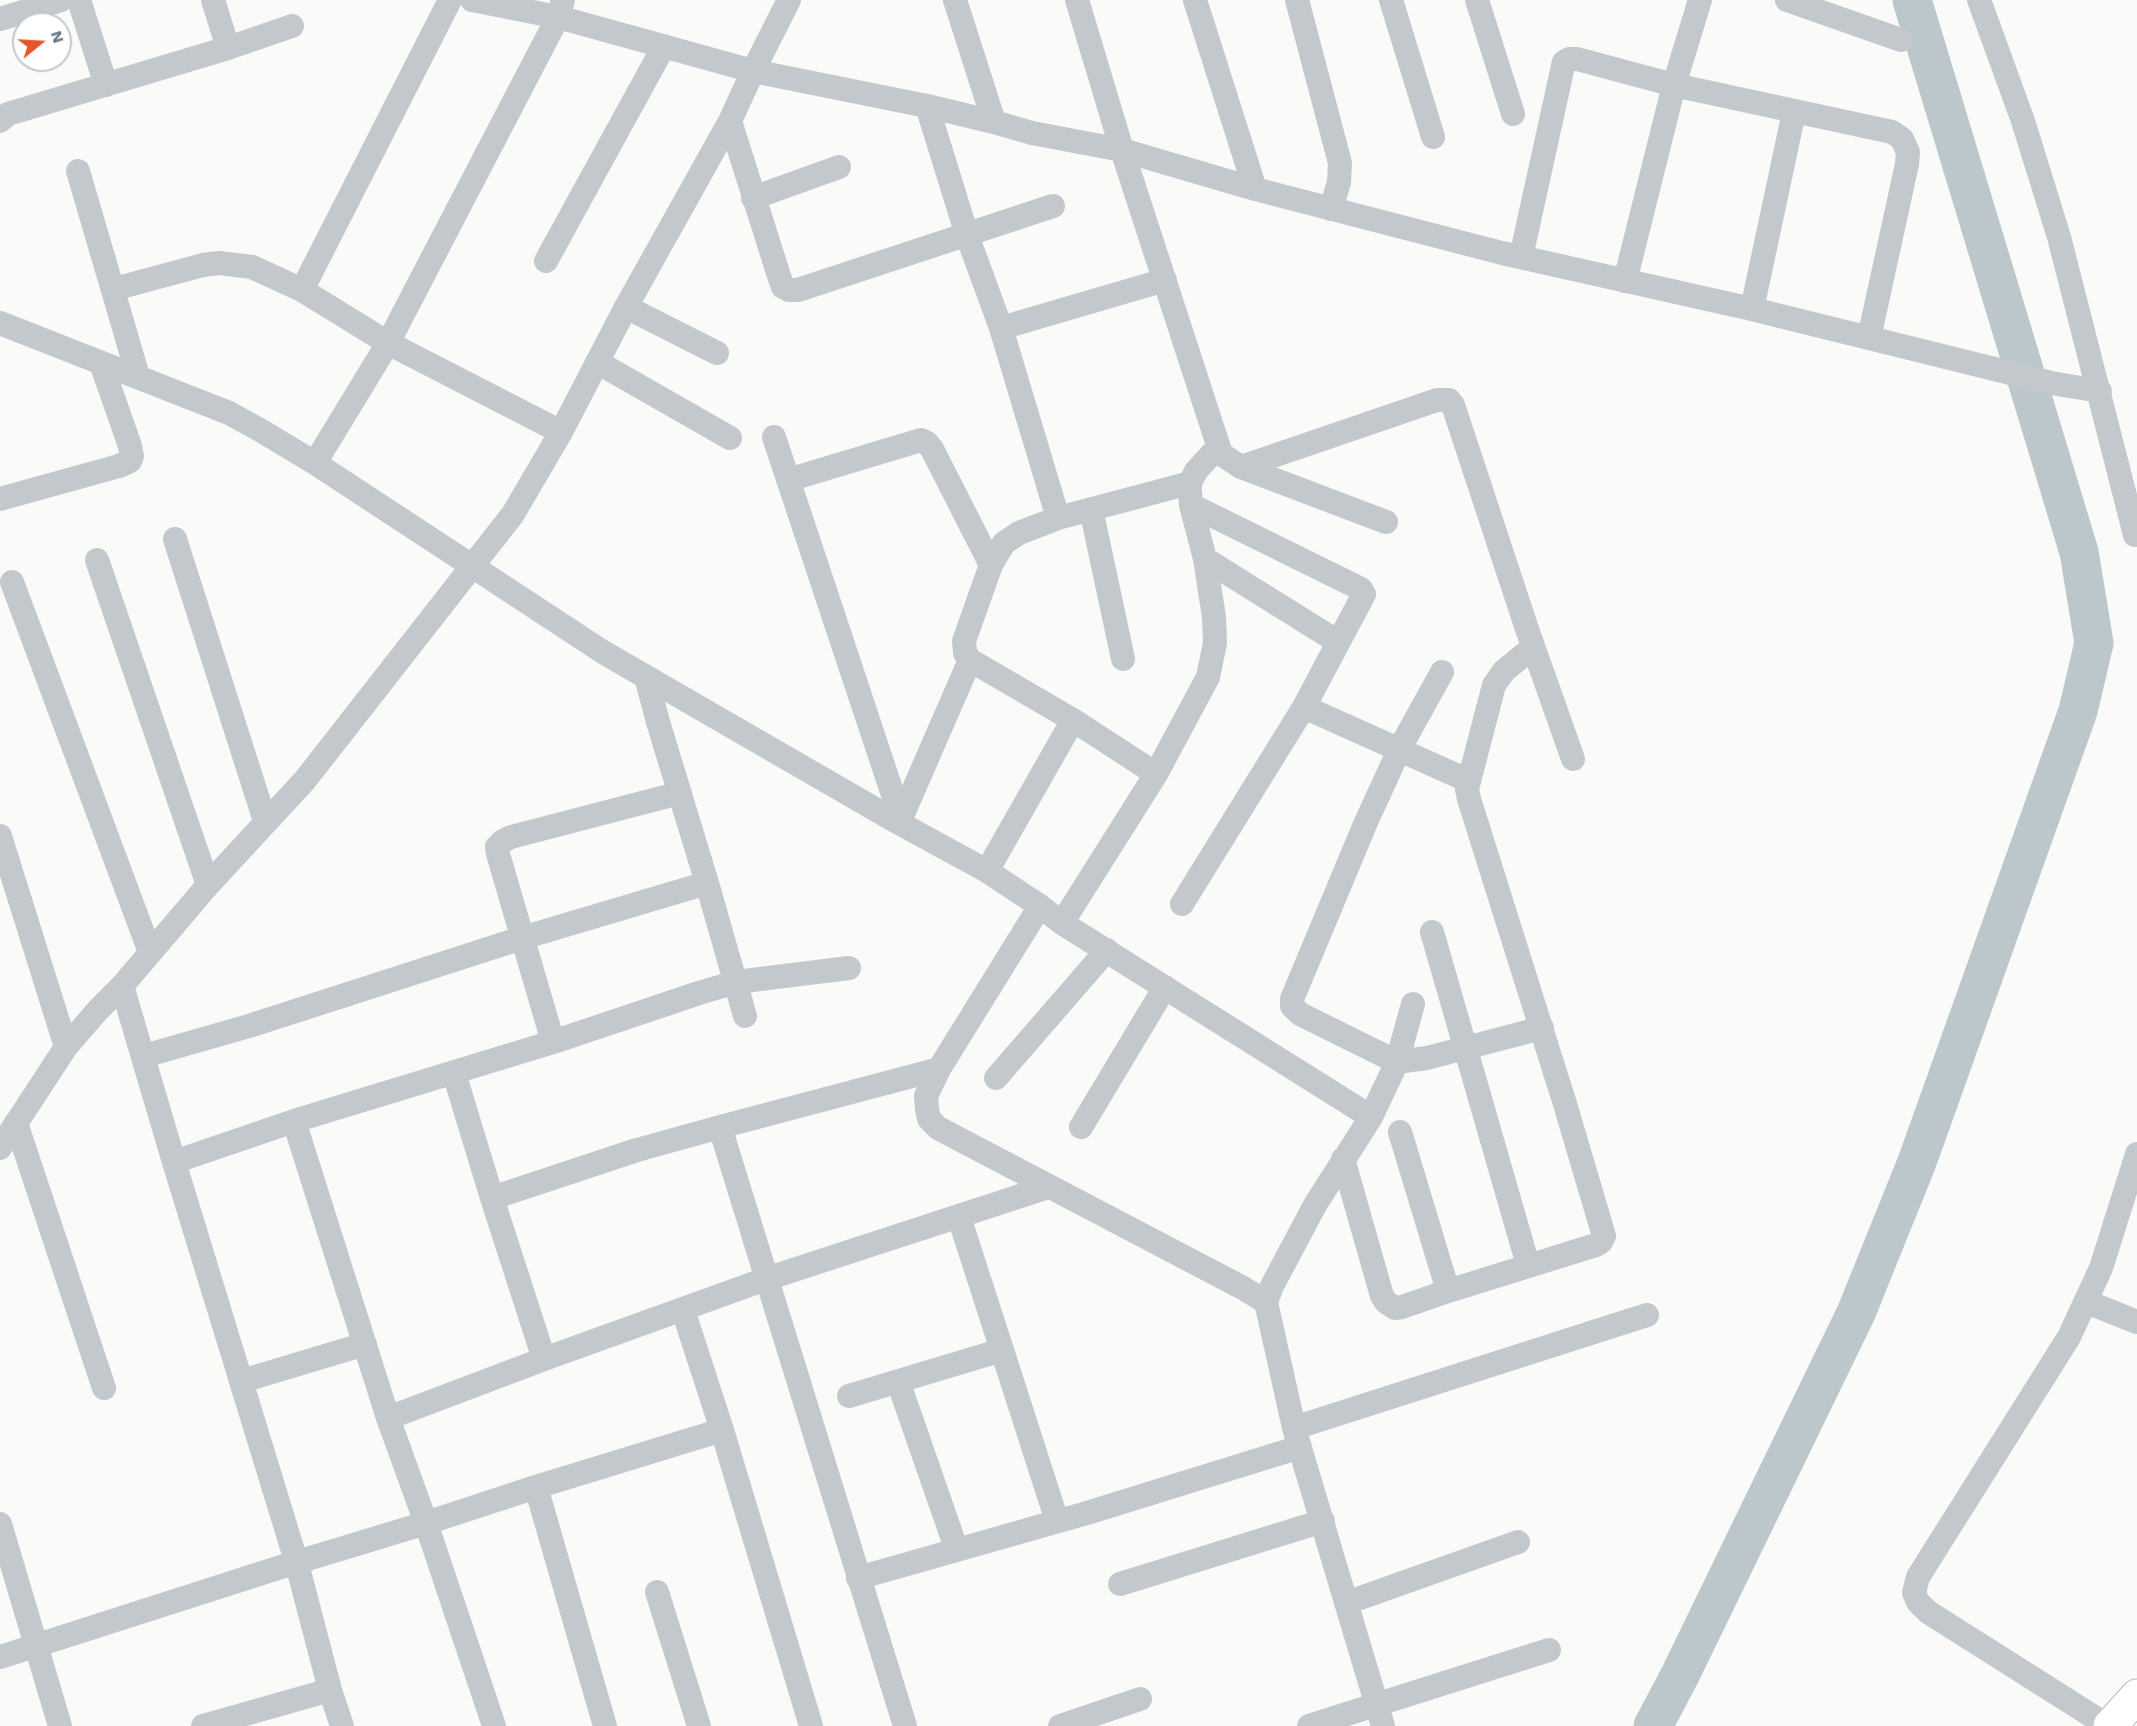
<!DOCTYPE html>
<html>
<head>
<meta charset="utf-8">
<style>
  body { margin:0 }
  #map { position:relative; width:2137px; height:1726px; overflow:hidden; background:#fafaf8; font-family:"Work Sans",sans-serif }
  canvas { display:block }
  .north { position:absolute; left:12px; top:12px; width:60px; height:60px; box-sizing:border-box; background:#fff; border:2px solid #c1c8cd; border-radius:50%; rotate:72deg; font-size:16px; font-weight:700; line-height:24px; text-align:center; color:#657683 }
  .north::after { content:''; display:block; margin:auto; width:21px; height:27px; background:#e4572e; clip-path:polygon(50% 0,100% 100%,50% 72%,0 100%) }
</style>
</head>
<body>
<div id="map">
<canvas width="2137" height="1726"></canvas>
<div class="north">N</div>
</div>
<script>
const ctx = document.querySelector('canvas').getContext('2d');
ctx.lineJoin = 'round';
const poly = rows => new Path2D(rows.map(r => 'M' + r).join(''));
function stroke(path, color, width, dash) { ctx.strokeStyle = color; ctx.lineWidth = width; ctx.lineCap = dash ? 'butt' : 'round'; ctx.setLineDash(dash || []); ctx.stroke(path); }
const river = poly([
  [1653,1726,1680,1675,1856,1313,1917,1162,2078,711,2094,643,2079,552,1912,0]
]);
const street = poly([
  [79,0,106,85],
  [213,0,228,48],
  [472,0,558,17,753,71,927,106,994,122,1032,133,1122,150,1255,189,1502,253,1752,309,2051,383,2100,391],
  [955,0,994,122],
  [1077,0,1122,150,1221,454,1241,467,1386,522],
  [1195,0,1255,189],
  [1297,0,1340,163,1339,182,1331,209],
  [1391,0,1433,137],
  [1477,0,1513,114],
  [1787,0,1901,40],
  [1979,0,2023,121,2059,237,2135,535],
  [0,19,61,0],
  [927,106,967,235,1001,328,1058,518],
  [0,121,8,114,228,48,292,26],
  [730,121,779,276,783,287,789,290,798,290,1053,206],
  [78,171,138,376],
  [753,198,839,167],
  [1521,257,1563,66,1564,62,1569,59,1577,59,1674,85,1892,132,1902,139,1908,152,1907,164,1869,338],
  [546,261,664,46],
  [1625,281,1674,85,1700,0],
  [114,289,203,265,219,263,252,267,302,290,388,343,561,432],
  [302,290,450,0],
  [626,307,717,353],
  [1752,309,1794,112],
  [0,323,229,413,260,430,315,463,603,652,899,823,987,871,1040,906,1062,923,1371,1117],
  [1001,328,1165,280],
  [597,362,730,438],
  [774,437,901,819],
  [315,463,388,343,558,17,563,0],
  [1241,467,1437,400,1449,400,1453,405,1527,629,1573,759],
  [788,480,921,440,927,443,932,449,991,565],
  [0,499,119,466,130,461,132,456,130,446,101,363],
  [1091,509,1123,659],
  [175,539,265,821],
  [1205,559,1338,642],
  [97,560,208,885],
  [12,582,150,952],
  [1442,672,1400,748,1366,822,1292,999,1292,1006,1300,1014,1397,1062,1427,1058,1542,1028],
  [646,677,658,722,707,883,745,1016],
  [1304,707,1469,781],
  [1156,774,1073,720,970,660,965,653,964,641,991,565,1004,543,1019,533,1058,518,1190,483],
  [899,823,970,660],
  [0,836,66,1047],
  [987,871,1073,720],
  [1182,904,1304,707,1364,594,1361,589,1191,505],
  [1040,906,939,1069,926,1096,927,1109,929,1119,938,1128,1243,1288,1266,1302],
  [1062,923,1156,774,1208,677,1215,643,1214,617,1205,559,1191,505,1190,492,1190,483,1196,471,1218,447],
  [1432,932,1528,1265],
  [122,986,174,1162,297,1564,330,1690,342,1726],
  [553,1042,498,854,497,847,503,841,511,837,680,793],
  [144,1056,249,1026,522,938,707,883],
  [454,1073,492,1198,544,1359],
  [996,1078,1107,950],
  [294,1121,388,1418,426,1523,494,1726],
  [16,1123,104,1388],
  [720,1127,939,1069],
  [1081,1127,1165,987],
  [1400,1132,1448,1291],
  [0,1148,66,1047,98,1010,122,986,208,885,305,780,513,514,561,432,626,307,730,121,753,71,789,0],
  [1343,1159,1382,1296,1386,1302,1395,1308,1402,1307,1448,1291,1596,1245,1601,1242,1604,1236,1565,1104,1469,799,1467,789,1494,685,1504,671,1533,647],
  [174,1162,294,1121,553,1042,699,993,736,982,849,968],
  [492,1198,637,1150,720,1127,905,1726],
  [2087,1302,2137,1322],
  [683,1310,722,1430,811,1726],
  [1002,1350,1057,1521],
  [242,1381,365,1344],
  [898,1381,956,1548],
  [849,1396,1002,1350,959,1217],
  [388,1418,544,1359,766,1279,1048,1187],
  [1294,1428,1647,1315],
  [536,1487,605,1726],
  [0,1524,60,1726],
  [858,1578,1087,1513,1300,1447],
  [1120,1584,1323,1521],
  [657,1592,699,1726],
  [1346,1603,1518,1542],
  [0,1657,281,1567,426,1523,536,1487,722,1430],
  [203,1726,330,1690],
  [1060,1726,1140,1699],
  [1309,1726,1549,1650],
  [1383,1726,1294,1428,1266,1302,1272,1286,1315,1205,1371,1117,1397,1062,1413,1004],
  [2108,1726,1928,1612,1918,1602,1914,1593,1918,1577,2069,1337,2101,1268,2137,1154]
]);
const primary = poly([
  [2110,1726,2137,1696]
]);
stroke(river, '#bbc7cb', 39);
stroke(primary, '#b5babe', 35);
stroke(street, '#c3c8cc', 24);
stroke(primary, '#fff', 33);
</script>
</body>
</html>
